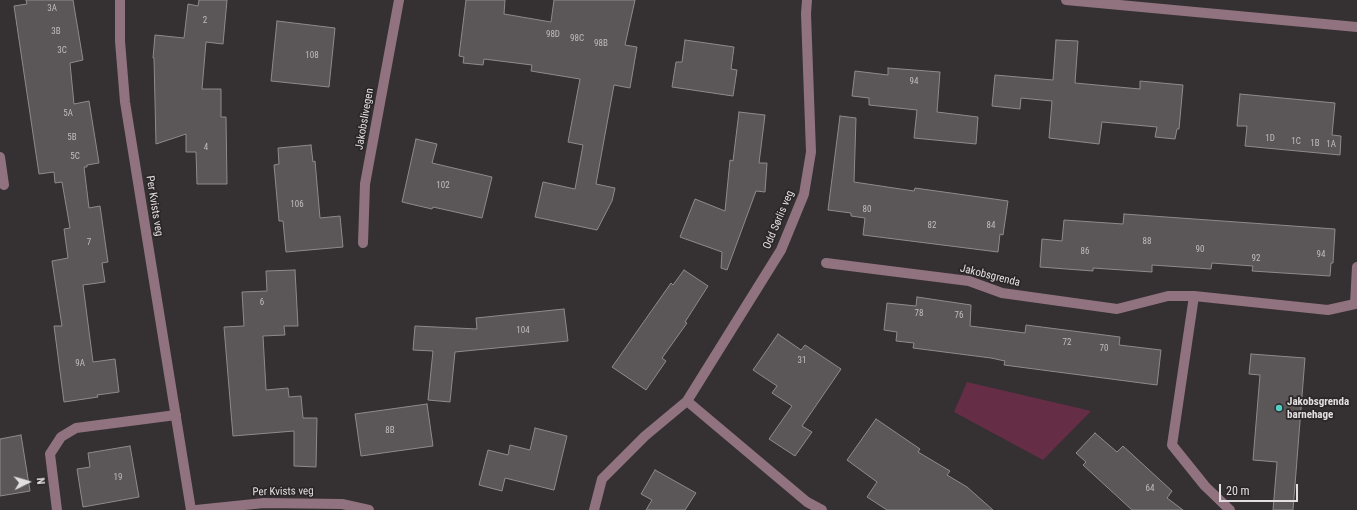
<!DOCTYPE html>
<html>
<head>
<meta charset="utf-8">
<style>
  body { margin:0 }
  #map { position:relative; width:1357px; height:510px; overflow:hidden; background:#353032; font-family:"Roboto Condensed",sans-serif }
  canvas { display:block }
  .north { position:absolute; left:8px; top:462px; width:40px; height:40px; -webkit-text-stroke:3px #2b2628; paint-order:stroke; rotate:85deg; font-size:11px; font-weight:700; line-height:16px; text-align:center; color:#e2dfe0 }
  .north::after { content:''; display:block; margin:auto; width:14px; height:18px; background:#e2dfe0; clip-path:polygon(50% 0,100% 100%,50% 72%,0 100%) }
  .scale { position:absolute; left:1219px; top:484px; width:79px; height:18px; box-sizing:border-box; border:2px solid #e2dfe0; border-top:0; padding-left:5px; font-size:12px; line-height:14px; white-space:nowrap; color:#e2dfe0; -webkit-text-stroke:3px #2b2628; paint-order:stroke }
</style>
</head>
<body>
<div id="map">
<canvas width="1357" height="510"></canvas>
<div class="north">N</div>
<div class="scale">20 m</div>
</div>
<script>
const ctx = document.querySelector('canvas').getContext('2d');
ctx.lineJoin = 'round';
function paint(path, color) { ctx.fillStyle = color; ctx.fill(path, 'evenodd'); }
const poly = rows => new Path2D(rows.map(r => 'M' + r).join(''));
function stroke(path, color, width, dash) { ctx.strokeStyle = color; ctx.lineWidth = width; ctx.lineCap = dash ? 'butt' : 'round'; ctx.setLineDash(dash || []); ctx.stroke(path); }
function write(font, color, halo, rows, align = 'center') {
  ctx.font = font + ' "Roboto Condensed",sans-serif'; ctx.lineWidth = 3.5; ctx.setLineDash([]); ctx.textBaseline = 'middle'; ctx.strokeStyle = halo; ctx.fillStyle = color; for (const [text, x, y, turn = 0] of rows) {
    ctx.save(); ctx.translate(x, y); ctx.rotate((+turn || 0) * Math.PI / 180); ctx.textAlign = isNaN(turn) ? turn : align; if (halo) ctx.strokeText(text, 0, 0); ctx.fillText(text, 0, 0); ctx.restore();
  }
}
const green = poly([
  [967,382,1091,411,1043,460,954,412]
]);
const building = poly([
  [26,0,73,0,83,60,70,63,74,104,89,101,99,163,87,165,87,167,84,167,89,208,100,206,108,262,102,263,105,282,83,285,93,362,115,359,119,392,97,395,98,397,64,402,54,326,62,326,52,261,68,258,64,229,70,228,62,182,55,183,54,172,39,174,14,6,27,4,26,0],
  [199,0,227,0,223,44,206,42,202,89,221,89,221,117,226,117,227,184,197,184,196,152,186,152,186,134,156,144,154,58,153,58,155,35,184,38,188,4,198,6,199,0],
  [466,0,505,0,504,14,551,22,554,0,635,0,625,45,637,47,630,88,614,85,596,184,615,188,612,201,597,230,535,217,543,182,575,189,583,145,568,142,580,79,531,71,532,65,484,59,483,65,463,63,464,57,459,56,466,0],
  [277,21,335,28,329,87,271,81,277,21],
  [685,40,734,47,731,69,737,70,733,96,672,87,676,62,682,62,685,40],
  [1056,40,1078,41,1075,83,1140,89,1140,81,1183,85,1179,129,1177,129,1175,139,1155,137,1157,127,1102,122,1099,144,1049,138,1052,101,1021,98,1020,109,992,106,995,75,1053,80,1056,40],
  [888,68,940,72,937,112,978,117,976,144,914,138,917,110,869,105,869,98,852,96,855,71,888,75,888,68],
  [1240,94,1335,103,1332,135,1341,136,1340,155,1245,146,1247,126,1237,126,1240,94],
  [739,112,765,115,759,163,767,163,765,192,756,191,727,270,721,268,722,252,680,237,695,199,725,211,730,160,733,161,739,112],
  [840,116,856,118,854,182,914,191,915,188,1008,201,1003,235,1000,234,998,252,863,235,865,218,851,216,851,213,828,210,840,116],
  [416,139,437,144,432,163,492,177,482,218,433,207,432,209,402,202,416,139],
  [311,145,313,162,315,161,320,218,340,216,343,247,286,252,283,221,279,221,274,165,279,164,278,148,311,145],
  [1124,214,1335,229,1333,263,1331,263,1330,276,1252,271,1253,266,1212,263,1211,269,1152,265,1152,272,1093,268,1093,271,1040,267,1042,239,1062,241,1064,220,1123,224,1124,214],
  [295,270,298,326,284,326,285,335,263,336,266,390,288,388,289,397,301,396,303,418,317,418,316,467,294,466,294,431,233,436,224,327,244,326,242,292,267,291,266,271,295,270],
  [684,270,708,286,685,322,687,323,662,358,666,361,646,390,612,367,671,283,673,285,684,270],
  [917,297,971,305,970,326,1025,333,1026,325,1120,337,1119,345,1161,350,1157,385,1004,365,1005,361,991,358,913,348,914,343,896,341,897,332,884,330,887,303,916,306,917,297],
  [564,309,568,341,455,352,450,402,428,400,433,351,413,350,415,326,477,329,476,318,564,309],
  [778,334,801,350,805,345,841,369,802,426,812,432,795,456,769,439,792,406,772,393,777,386,753,370,778,334],
  [1251,354,1305,358,1293,510,1273,510,1277,462,1253,460,1260,375,1249,374,1251,354],
  [427,404,433,446,361,456,355,414,427,404],
  [876,419,920,449,918,452,950,471,947,475,967,487,993,510,887,510,867,497,877,482,847,460,876,419],
  [535,428,567,436,554,490,505,478,502,491,479,485,488,450,508,455,510,445,530,450,535,428],
  [1095,433,1117,452,1123,446,1172,491,1167,498,1183,510,1132,510,1083,465,1086,462,1076,453,1095,433],
  [21,435,30,491,0,496,0,439,21,435],
  [130,446,139,497,83,507,77,469,90,467,88,453,130,446],
  [655,470,696,493,685,510,646,510,652,500,641,494,655,470]
]);
const minor = poly([
  [120,0,120,41,125,102,191,510],
  [1066,0,1357,27],
  [0,157,4,185],
  [363,243,365,184,399,0],
  [826,263,969,281,1002,293,1117,309,1168,296,1194,296],
  [1355,304,1357,267],
  [687,401,807,502,822,510],
  [57,510,50,454,61,437,76,428,176,415],
  [196,510,264,503,342,504,369,510],
  [594,510,602,479,645,436,687,401,781,250,804,194,811,152,806,14,807,0],
  [1230,510,1205,486,1172,445,1194,296,1328,310,1355,304]
]);
const markers = [
  [1279,408,4,"#54cdc6"]
];
const numberNames = [
  ["3A",52,9],
  ["2",205,21],
  ["3B",56,32],
  ["98D",553,35],
  ["98C",577,39],
  ["98B",601,44],
  ["3C",62,51],
  ["108",312,56],
  ["94",914,82],
  ["5A",68,114],
  ["5B",72,138],
  ["1D",1270,139],
  ["1C",1296,142],
  ["1B",1315,144],
  ["1A",1331,145],
  ["4",206,148],
  ["5C",75,157],
  ["102",443,186],
  ["106",297,205],
  ["80",867,210],
  ["82",932,226],
  ["84",991,226],
  ["88",1147,242],
  ["7",89,243],
  ["90",1200,250],
  ["86",1085,252],
  ["94",1321,255],
  ["92",1256,259],
  ["6",262,303],
  ["78",919,314],
  ["76",959,316],
  ["104",523,331],
  ["72",1067,343],
  ["70",1104,349],
  ["31",802,361],
  ["9A",80,364],
  ["8B",390,431],
  ["19",118,478],
  ["64",1150,489]
];
const streetNames = [
  ["Jakobslivegen",365,119,-80],
  ["Per Kvists veg",154,206,81],
  ["Odd Sørlis veg",779,220,-67],
  ["Jakobsgrenda",990,276,14],
  ["Per Kvists veg",283,492,-1]
];
const poiNames = [
  ["Jakobsgrenda",1287,402],
  ["barnehage",1287,415]
];
paint(green, '#662d47');
paint(building, '#5b5658');
stroke(building, '#8f8a8c', 1);
stroke(minor, '#90737e', 10);
for (const [x, y, r, color] of markers) { const dot = new Path2D(); dot.arc(x, y, r, 0, 2 * Math.PI); ctx.fillStyle = color; ctx.fill(dot); stroke(dot, '#2b2628', 1.5); }
write('9px', '#c0bdbe', null, numberNames);
write('11px', '#e2dfe0', '#2b2628', streetNames);
write('bold 11px', '#e2dfe0', '#2b2628', poiNames, 'left');
</script>
</body>
</html>
